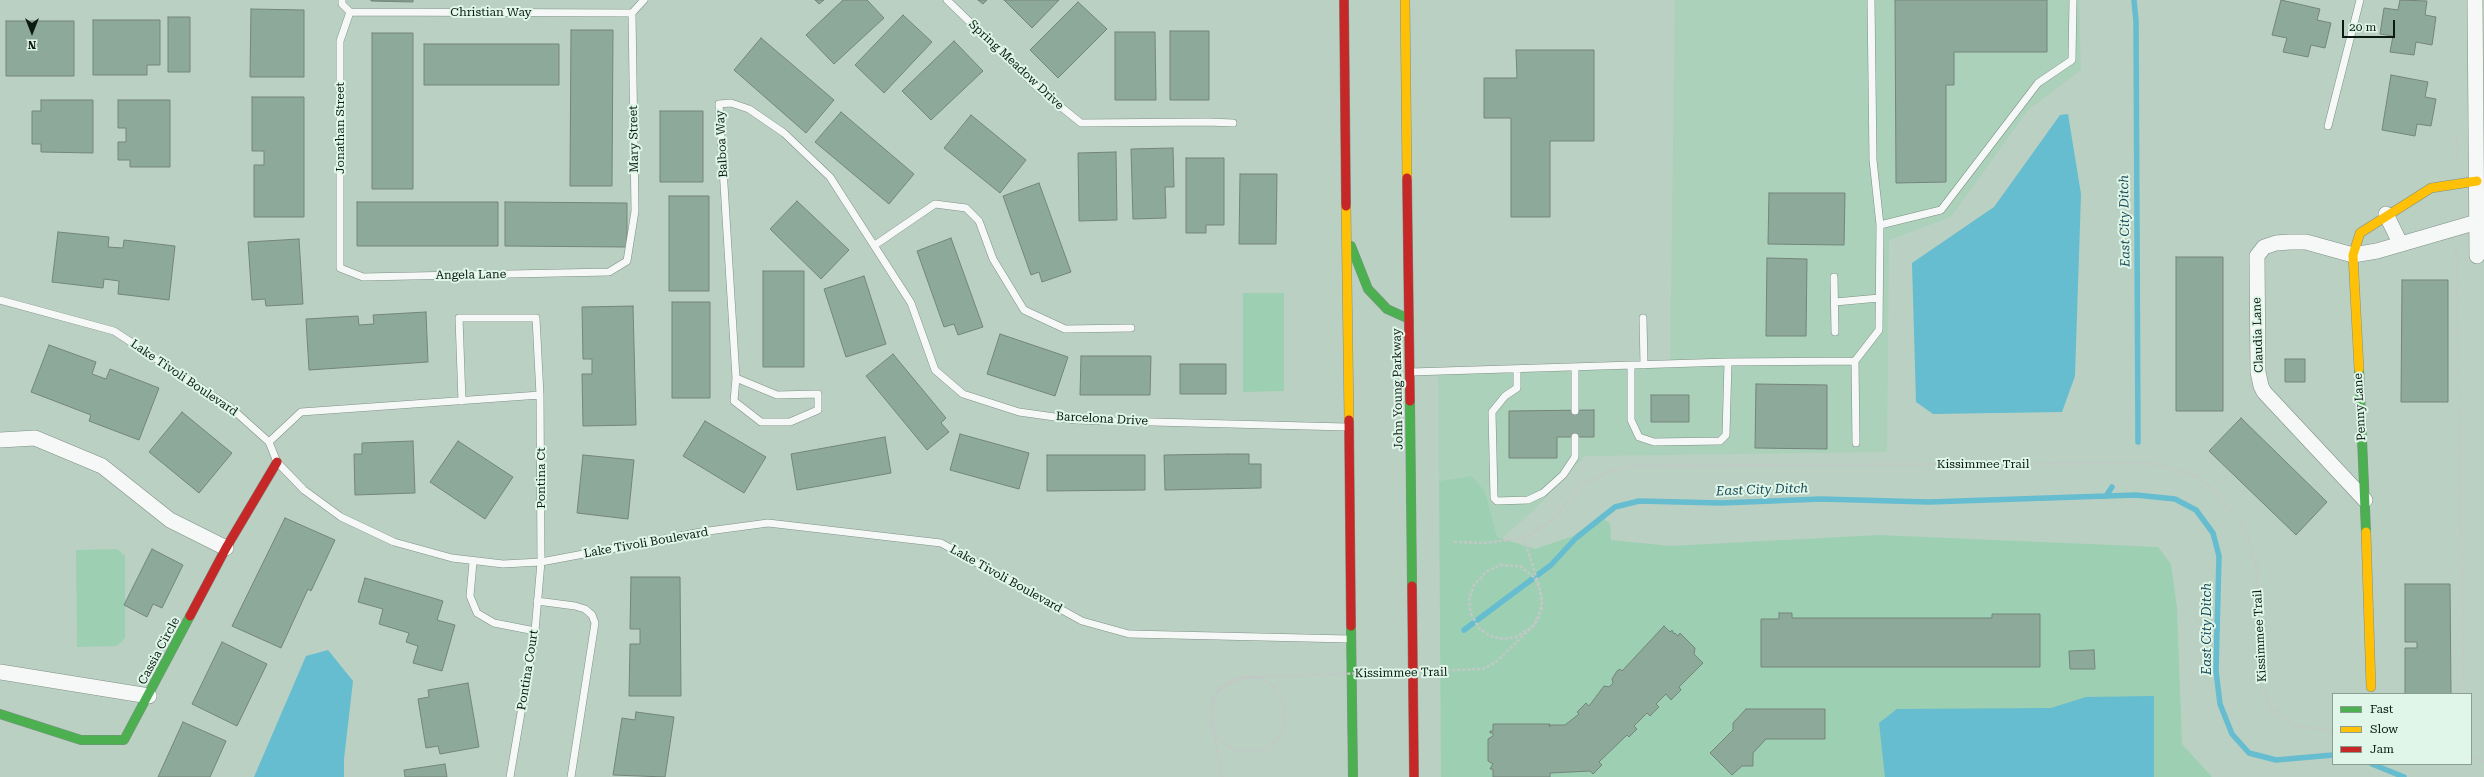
<!DOCTYPE html>
<html>
<head>
<meta charset="utf-8">
<style>
  body { margin:0 }
  #map { position:relative; width:2484px; height:777px; overflow:hidden; background:#bad0c3; font-family:"Roboto Serif",serif }
  canvas { display:block }
  .legend { position:absolute; left:2332px; top:693px; width:140px; height:72px; box-sizing:border-box; background:#e0f6e8; border:1px solid #8b9e92; margin:0; padding:5px 7px; list-style:none; font-size:12px; color:#0b1b12 }
  .legend li { display:flex; align-items:center; gap:8px; height:20px }
  .legend b { width:20px; border:1px solid #8b9e92 }
  .north { position:absolute; left:12px; top:12px; width:40px; height:40px; -webkit-text-stroke:3px #e0f6e8; paint-order:stroke; rotate:180deg; font-size:11px; font-weight:700; line-height:16px; text-align:center; color:#0b1b12 }
  .north::after { content:''; display:block; margin:auto; width:14px; height:18px; background:#0b1b12; clip-path:polygon(50% 0,100% 100%,50% 72%,0 100%) }
  .scale { position:absolute; left:2342px; top:20px; width:53px; height:18px; box-sizing:border-box; border:2px solid #0b1b12; border-top:0; padding-left:5px; font-size:12px; line-height:14px; white-space:nowrap; color:#0b1b12; -webkit-text-stroke:3px #e0f6e8; paint-order:stroke }
</style>
</head>
<body>
<div id="map">
<canvas width="2484" height="777"></canvas>
<ul class="legend">
<li><b style="height:5px;background:#4caf50"></b>Fast</li>
<li><b style="height:5px;background:#ffc107"></b>Slow</li>
<li><b style="height:5px;background:#c62828"></b>Jam</li>
</ul>
<div class="north">N</div>
<div class="scale">20 m</div>
</div>
<script>
const ctx = document.querySelector('canvas').getContext('2d');
ctx.lineJoin = 'round';
function paint(path, color) { ctx.fillStyle = color; ctx.fill(path, 'evenodd'); }
const poly = rows => new Path2D(rows.map(r => 'M' + r).join(''));
function stroke(path, color, width, dash) { ctx.strokeStyle = color; ctx.lineWidth = width; ctx.lineCap = dash ? 'butt' : 'round'; ctx.setLineDash(dash || []); ctx.stroke(path); }
function write(font, color, halo, rows, align = 'center') {
  ctx.font = font + ' "Roboto Serif",serif'; ctx.lineWidth = 4; ctx.setLineDash([]); ctx.textBaseline = 'middle'; ctx.strokeStyle = halo; ctx.fillStyle = color; for (const [text, x, y, turn = 0] of rows) {
    ctx.save(); ctx.translate(x, y); ctx.rotate((+turn || 0) * Math.PI / 180); ctx.textAlign = isNaN(turn) ? turn : align; if (halo) ctx.strokeText(text, 0, 0); ctx.fillText(text, 0, 0); ctx.restore();
  }
}
const built = poly([
  [1675,0,2079,0,2081,70,2028,110,1951,217,1889,240,1887,452,1585,456,1533,511,1502,538,1497,537,1472,476,1439,481,1438,372,1670,365]
]);
const green = poly([
  [1243,293,1284,293,1284,391,1243,392],
  [1472,476,1485,492,1497,537,1535,549,1579,534,1602,517,1610,524,1611,540,1670,546,1879,535,2158,547,2171,564,2177,608,2182,744,2212,777,1441,777,1439,481],
  [117,549,125,556,125,638,117,646,77,647,76,550]
]);
const water = poly([
  [2068,114,2081,194,2075,376,2062,412,1933,414,1916,402,1912,263,1994,207,2060,115],
  [328,650,353,681,344,759,344,777,254,777,306,656],
  [2154,696,2154,777,1885,777,1879,723,1897,709,2051,708,2086,697]
]);
const stream = poly([
  [2134,0,2136,21,2138,442],
  [2106,496,2112,487],
  [1464,630,1551,565,1576,538,1615,507,1639,501,1721,503,1821,499,1929,502,2136,495,2175,499,2196,510,2213,533,2219,556,2216,671,2220,704,2232,734,2249,753,2276,760,2333,755],
  [2372,764,2404,777]
]);
const building = poly([
  [371,0,413,0,413,2,371,1,371,0],
  [815,0,824,0,819,4,815,0],
  [843,0,867,0,884,18,834,64,806,35,843,0],
  [978,0,987,0,983,4,978,0],
  [1004,0,1059,0,1032,28,1004,0],
  [1895,0,2047,0,2047,52,1954,52,1954,85,1946,85,1946,182,1896,183,1895,0],
  [2281,0,2320,9,2317,20,2331,23,2325,48,2311,45,2308,57,2283,52,2287,38,2272,35,2281,0],
  [2400,0,2427,1,2425,15,2436,17,2432,45,2416,42,2414,55,2390,52,2393,36,2380,34,2384,8,2398,10,2400,0],
  [1078,2,1107,29,1058,78,1030,50,1078,2],
  [251,9,304,10,304,77,250,77,251,9],
  [903,15,932,42,884,93,855,65,903,15],
  [168,17,190,17,190,72,168,72,168,17],
  [93,20,160,20,160,65,147,65,147,75,93,75,93,20],
  [6,21,74,21,74,76,6,76,6,21],
  [571,30,613,30,612,186,570,186,571,30],
  [1170,31,1209,31,1209,100,1170,100,1170,31],
  [1115,32,1155,32,1156,100,1115,100,1115,32],
  [372,33,413,33,413,189,372,189,372,33],
  [761,38,834,100,806,133,734,70,761,38],
  [954,41,983,71,931,120,902,91,954,41],
  [424,44,559,44,559,85,424,85,424,44],
  [1516,50,1594,50,1594,141,1550,141,1550,217,1511,217,1511,118,1484,118,1484,78,1517,78,1516,50],
  [2391,75,2428,82,2425,97,2436,99,2431,126,2417,124,2415,136,2382,130,2391,75],
  [252,97,304,97,304,217,254,217,254,165,264,165,264,151,252,151,252,97],
  [41,100,93,100,93,153,41,152,41,144,32,144,32,111,41,111,41,100],
  [118,100,170,100,170,167,130,167,130,160,118,160,118,142,126,142,126,128,118,128,118,100],
  [660,111,703,111,703,182,660,182,660,111],
  [841,112,914,174,889,204,815,142,841,112],
  [971,115,1026,160,1000,193,944,148,971,115],
  [1173,148,1174,187,1165,187,1166,218,1133,219,1131,149,1173,148],
  [1116,152,1117,220,1079,221,1078,153,1116,152],
  [1186,158,1224,158,1224,225,1206,225,1206,233,1186,233,1186,158],
  [1240,174,1277,174,1276,244,1239,244,1240,174],
  [1039,183,1071,272,1042,282,1039,272,1031,275,1003,196,1039,183],
  [1769,193,1845,193,1844,245,1768,244,1769,193],
  [669,196,709,196,709,291,669,291,669,196],
  [797,201,849,250,821,279,770,229,797,201],
  [357,202,498,202,498,246,357,246,357,202],
  [505,202,627,203,627,247,505,246,505,202],
  [58,232,109,237,108,247,123,248,124,240,175,246,169,300,118,294,119,281,104,279,103,288,52,282,58,232],
  [951,238,983,327,958,335,954,324,944,327,917,251,951,238],
  [299,239,303,304,266,306,265,299,252,300,248,242,299,239],
  [2176,257,2223,257,2223,411,2176,411,2176,257],
  [1767,258,1807,259,1806,336,1766,336,1767,258],
  [763,271,804,271,804,367,763,367,763,271],
  [864,276,886,344,846,357,824,289,864,276],
  [2402,280,2448,280,2448,402,2401,402,2402,280],
  [672,302,710,302,710,398,672,398,672,302],
  [633,306,636,425,583,426,582,374,592,374,592,359,583,359,582,307,633,306],
  [426,312,428,362,309,370,306,319,358,316,359,325,374,324,373,315,426,312],
  [1000,334,1068,357,1055,396,987,374,1000,334],
  [49,345,96,362,92,374,106,379,110,369,159,388,139,440,89,421,91,415,31,392,49,345],
  [893,354,946,418,941,423,949,432,927,450,866,376,893,354],
  [1081,356,1151,356,1150,395,1080,395,1081,356],
  [2285,359,2305,359,2305,382,2285,382,2285,359],
  [1180,364,1226,364,1226,394,1180,394,1180,364],
  [1756,384,1827,385,1827,449,1755,448,1756,384],
  [1651,395,1689,395,1689,422,1651,422,1651,395],
  [1594,410,1594,437,1557,437,1557,458,1509,458,1509,411,1594,410],
  [182,412,232,453,199,493,149,452,182,412],
  [2241,418,2327,502,2296,535,2209,451,2241,418],
  [705,421,766,457,744,493,683,456,705,421],
  [960,434,1029,453,1019,489,950,470,960,434],
  [885,437,891,473,797,490,791,454,885,437],
  [413,441,415,493,355,495,354,454,362,454,362,443,413,441],
  [458,441,513,477,485,519,430,482,458,441],
  [1228,454,1249,454,1249,464,1261,464,1261,488,1165,490,1164,455,1228,454],
  [583,455,634,460,628,519,577,513,583,455],
  [1047,455,1145,455,1145,490,1047,491,1047,455],
  [285,518,335,540,311,591,308,589,281,648,232,626,285,518],
  [152,549,183,565,162,608,153,604,147,617,124,605,152,549],
  [631,577,680,577,681,696,629,696,630,644,640,644,640,629,630,629,631,577],
  [365,578,443,601,437,620,455,625,442,671,413,663,418,646,406,642,409,633,379,624,383,609,358,602,365,578],
  [2405,584,2450,584,2451,694,2405,694,2405,648,2417,648,2417,642,2405,642,2405,584],
  [1779,613,1792,613,1792,618,1992,618,1992,614,2040,614,2040,667,1761,667,1761,619,1779,619,1779,613],
  [1664,626,1670,632,1672,630,1674,634,1675,633,1678,636,1680,633,1695,648,1694,654,1703,663,1679,687,1681,690,1671,700,1666,694,1656,704,1659,707,1650,716,1647,713,1634,726,1637,729,1629,737,1627,735,1599,762,1602,765,1593,774,1590,771,1550,773,1550,777,1493,777,1493,769,1490,769,1493,764,1488,761,1488,739,1493,736,1493,733,1490,733,1490,731,1493,731,1493,724,1550,724,1549,727,1551,725,1565,725,1579,714,1577,712,1586,703,1589,706,1604,686,1609,687,1613,683,1612,679,1617,671,1620,669,1622,671,1664,626],
  [222,642,267,664,237,726,192,704,222,642],
  [2094,650,2095,669,2070,669,2069,651,2094,650],
  [468,683,479,747,440,754,438,746,426,748,418,699,429,697,428,690,468,683],
  [1746,709,1825,709,1825,739,1766,739,1753,753,1753,766,1742,766,1732,775,1710,753,1733,730,1733,723,1746,709],
  [636,712,674,717,665,777,613,775,622,718,635,720,636,712],
  [183,722,226,741,210,777,158,777,183,722],
  [445,764,447,777,405,777,404,770,445,764]
]);
const path = poly([
  [2456,164,2458,130],
  [2456,243,2464,694],
  [1454,542,1484,543,1524,538,1551,521,1583,484,1610,471,1632,466,2152,463,2198,477,2221,497,2245,530,2257,568,2260,683,2271,708,2296,726,2333,731],
  [1471,614,1479,628,1490,636,1503,639,1516,637,1531,628,1539,617,1542,602,1539,586,1524,538],
  [2471,757,2484,762],
  [1222,777,1211,717,1212,701,1219,689,1233,680,1251,676,1264,679,1274,687,1285,707,1284,728,1278,739]
]);
const lane = poly([
  [342,0,342,4,350,12,340,41,340,268,363,277,609,272,627,261,635,211,632,13,644,0],
  [947,0,1040,90,1081,123,1208,122,1233,123],
  [350,12,632,13],
  [2328,126,2360,0],
  [1880,225,1941,210,2038,83,2072,60,2073,0],
  [875,245,935,204,966,208,979,221,993,259,1024,310,1065,329,1131,328],
  [1834,277,1835,332],
  [0,300,114,331,230,407,269,442,277,462,304,490,341,517,394,542,452,558,503,564,541,562,701,532,768,523,941,543,1082,621,1129,634,1349,639],
  [1835,302,1879,298],
  [1643,318,1644,365],
  [1855,361,1856,443],
  [1631,366,1631,420,1639,437,1654,442,1720,441,1726,435,1728,362],
  [1575,367,1575,411],
  [1517,369,1517,388,1505,396,1492,412,1494,498,1497,501,1528,500,1543,493,1563,475,1575,457,1575,437],
  [1411,372,1728,362,1855,361,1879,330,1880,225,1873,160,1871,0],
  [736,378,777,395,818,394,818,410,790,422,761,422,734,401,736,378,719,104,731,103,749,109,784,133,830,177,911,303,935,370,963,394,1019,412,1076,420,1346,427],
  [462,401,459,318,536,318,540,395,541,562,535,631,510,777],
  [269,442,301,412,540,395],
  [473,562,470,596,477,613,494,623,535,631],
  [537,601,575,606,585,609,592,615,595,623,571,777]
]);
const street = poly([
  [2475,0,2477,256],
  [2386,214,2400,243],
  [0,440,35,438,102,466,170,520,226,548],
  [2365,500,2264,392,2261,386,2258,372,2257,256,2264,247,2276,243,2290,242,2306,242,2353,255,2377,251,2477,222],
  [0,672,149,696]
]);
const fast = poly([
  [1351,246,1368,289,1387,309,1409,319],
  [2359,369,2366,532],
  [1410,401,1412,586],
  [1351,626,1353,777],
  [0,714,81,740,124,740,190,616]
]);
const slow = poly([
  [1405,0,1407,178],
  [1346,206,1349,420],
  [2359,369,2353,255,2360,233,2431,188,2477,181],
  [2366,532,2371,687]
]);
const jam = poly([
  [1344,0,1346,206],
  [1407,178,1410,401],
  [1349,420,1351,626],
  [1412,586,1414,777],
  [190,616,226,548,277,462]
]);
const pathBridge = poly([
  [1278,739,1266,749,1250,752,1238,751,1227,746,1216,735,1213,724,1212,710,1214,697,1223,687,1239,679,1253,677,1483,669,1496,662,1535,624,1542,608,1541,592,1535,578,1520,566,1500,565,1486,572,1474,585,1469,600,1471,614]
]);
const streetNames = [
  ["Christian Way",491,12],
  ["Spring Meadow Drive",1016,65,43],
  ["Jonathan Street",340,128,-90],
  ["Mary Street",634,139,-91],
  ["Balboa Way",722,144,-93],
  ["Angela Lane",471,275,-1],
  ["Claudia Lane",2258,335,-92],
  ["Lake Tivoli Boulevard",184,378,34],
  ["John Young Parkway",1398,389,-91],
  ["Penny Lane",2360,407,-93],
  ["Barcelona Drive",1102,419,3],
  ["Kissimmee Trail",1983,464],
  ["Pontina Ct",541,478,-90],
  ["Lake Tivoli Boulevard",646,543,-10],
  ["Lake Tivoli Boulevard",1006,579,29],
  ["Kissimmee Trail",2260,636,-93],
  ["Cassia Circle",159,651,-62],
  ["Pontina Court",528,670,-81],
  ["Kissimmee Trail",1401,673,-1]
];
const waterNames = [
  ["East City Ditch",2125,221,-91],
  ["East City Ditch",1762,490,-2],
  ["East City Ditch",2207,629,-90]
];
paint(built, '#abd1ba');
paint(green, '#9dcfb3');
paint(water, '#65bdcf');
stroke(stream, '#65bdcf', 5.5);
paint(building, '#8da99a');
stroke(building, '#74857b', 1);
stroke(lane, '#7f9086', 8);
stroke(street, '#7f9086', 16);
stroke(fast, '#7f9086', 10);
stroke(slow, '#7f9086', 10);
stroke(jam, '#7f9086', 10);
stroke(path, '#c2c8c5', 2.5, [3, 2]);
stroke(lane, '#f5f8f6', 7);
stroke(street, '#f5f8f6', 15);
stroke(fast, '#4caf50', 9);
stroke(slow, '#ffc107', 9);
stroke(jam, '#c62828', 9);
stroke(pathBridge, '#c2c8c5', 2.5, [3, 2]);
write('12px', '#0b1b12', '#e0f6e8', streetNames);
write('italic 13px', '#1a4b58', '#e0f6e8', waterNames);
</script>
</body>
</html>
